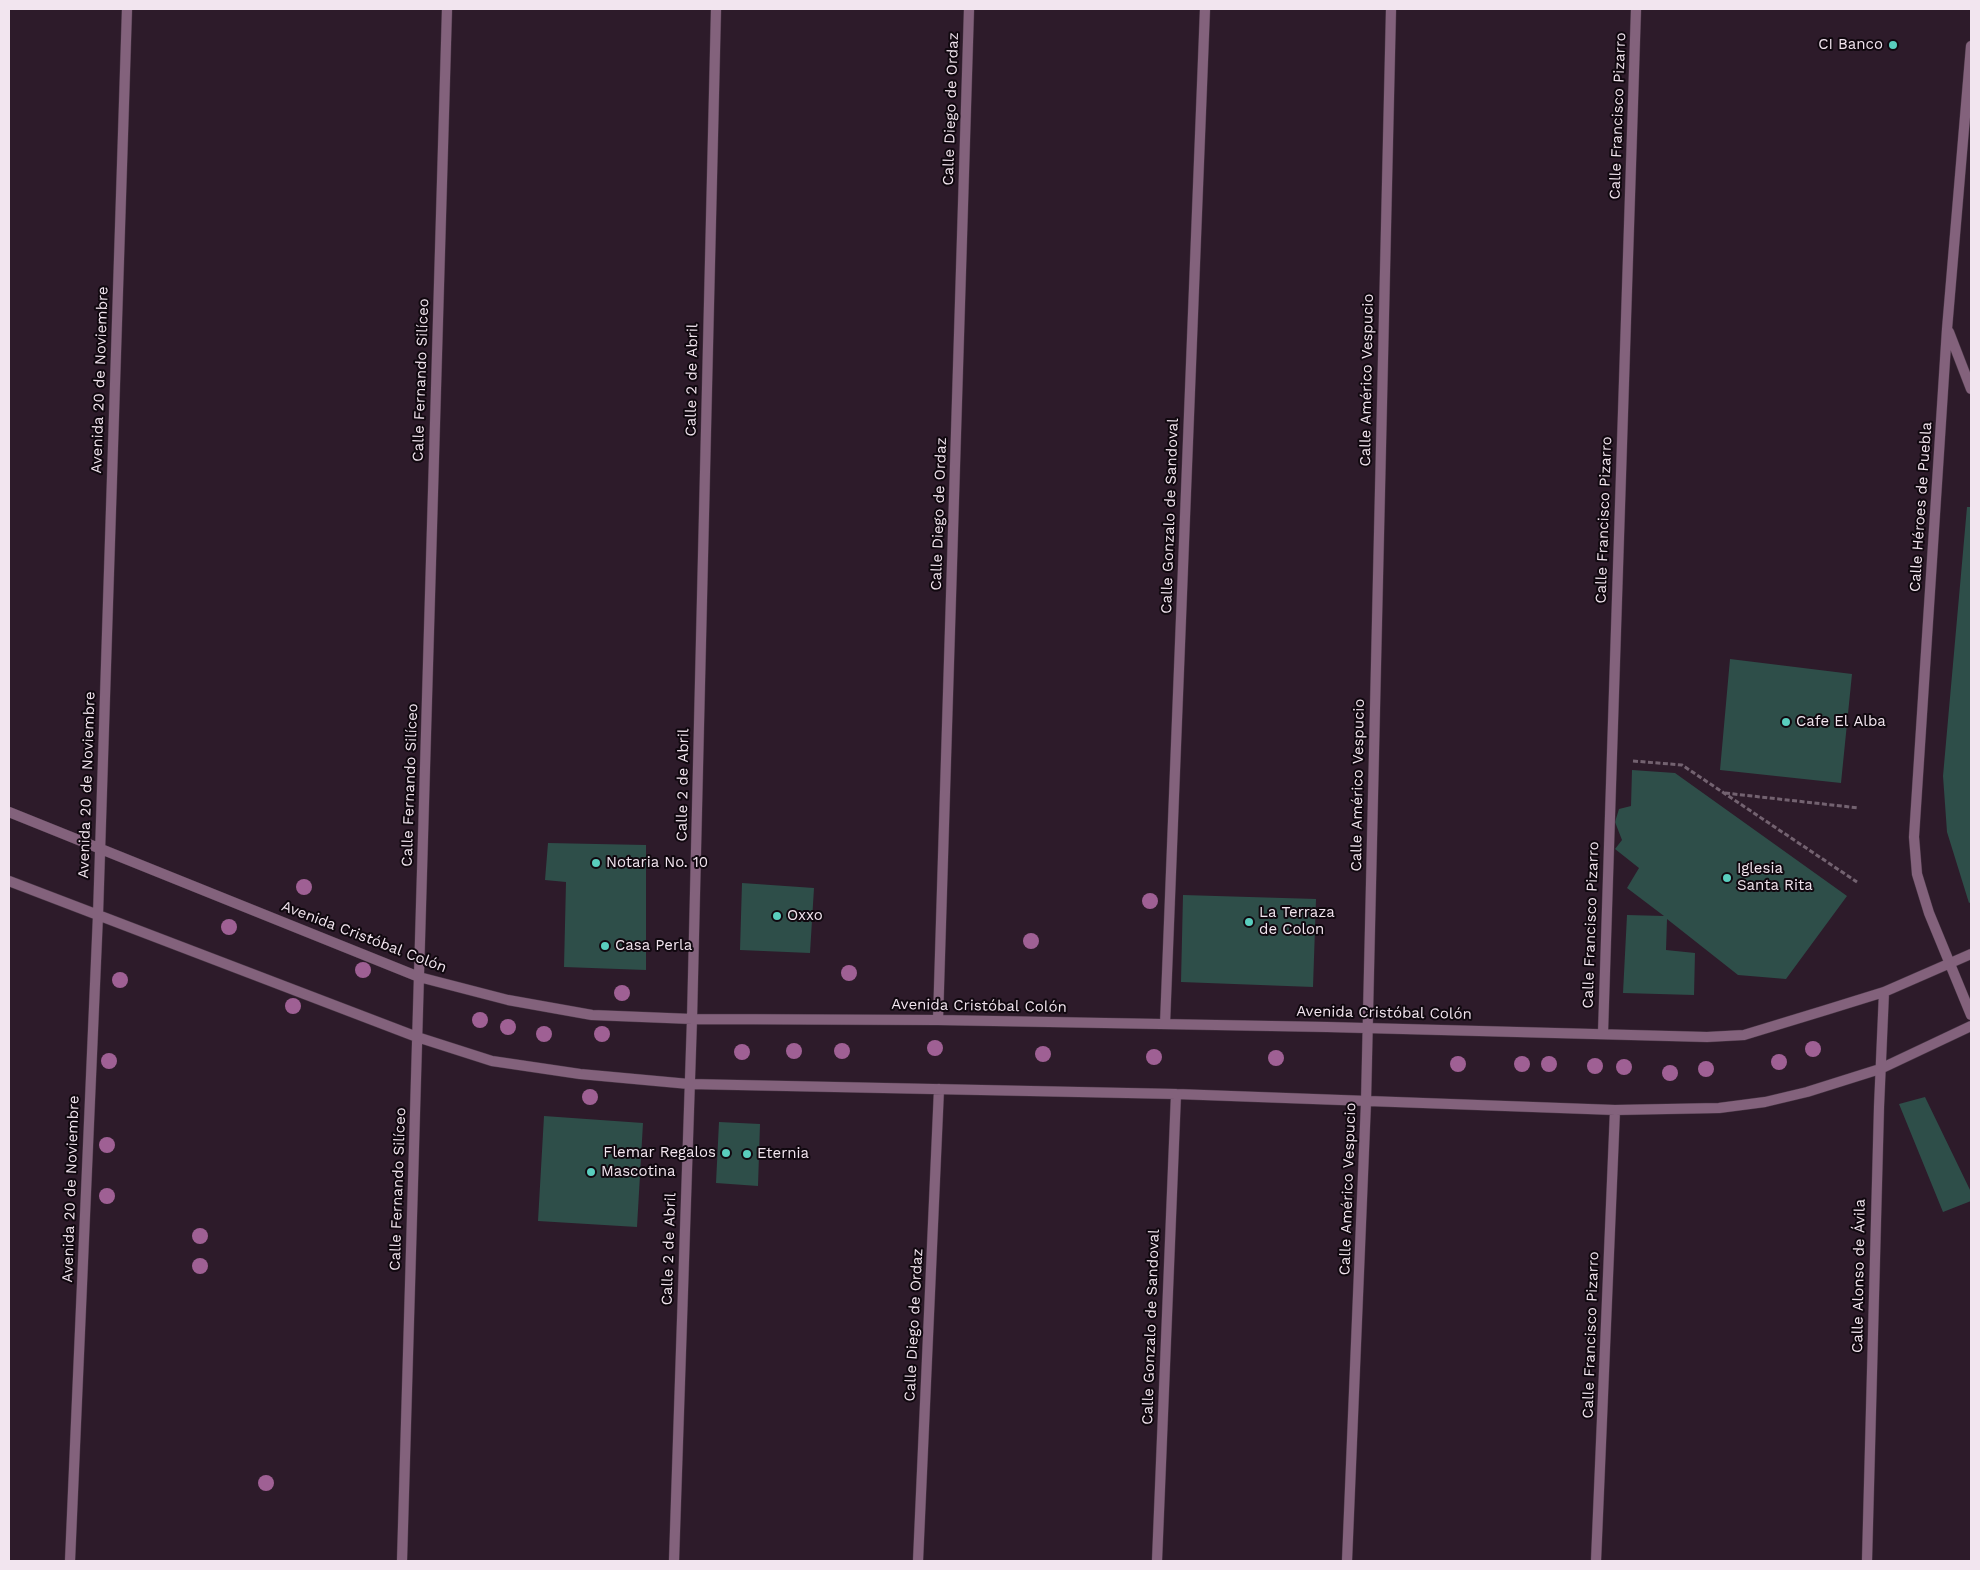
<!DOCTYPE html>
<html>
<head>
<meta charset="utf-8">
<style>
  body { margin:0 }
  #map { position:relative; width:1980px; height:1570px; overflow:hidden; background:#2d1b2a; font-family:"Work Sans",sans-serif }
  canvas { display:block }
  .frame { position:absolute; inset:0; border:10px solid #f2e5ef; pointer-events:none }
</style>
</head>
<body>
<div id="map">
<canvas width="1980" height="1570"></canvas>
<div class="frame"></div>
</div>
<script>
const ctx = document.querySelector('canvas').getContext('2d');
ctx.lineJoin = 'round';
function paint(path, color) { ctx.fillStyle = color; ctx.fill(path, 'evenodd'); }
const poly = rows => new Path2D(rows.map(r => 'M' + r).join(''));
function stroke(path, color, width, dash) { ctx.strokeStyle = color; ctx.lineWidth = width; ctx.lineCap = dash ? 'butt' : 'round'; ctx.setLineDash(dash || []); ctx.stroke(path); }
function write(font, color, halo, rows, align = 'center') {
  ctx.font = font + ' "Work Sans",sans-serif'; ctx.lineWidth = 4; ctx.setLineDash([]); ctx.textBaseline = 'middle'; ctx.strokeStyle = halo; ctx.fillStyle = color; for (const [text, x, y, turn = 0] of rows) {
    ctx.save(); ctx.translate(x, y); ctx.rotate((+turn || 0) * Math.PI / 180); ctx.textAlign = isNaN(turn) ? turn : align; if (halo) ctx.strokeText(text, 0, 0); ctx.fillText(text, 0, 0); ctx.restore();
  }
}
const building = poly([
  [1967,507,1971,507,1971,902,1969,903,1947,832,1943,776],
  [1730,659,1852,674,1841,783,1720,770],
  [1632,770,1675,773,1847,896,1786,979,1738,975,1667,919,1666,950,1695,953,1694,995,1623,993,1627,915,1664,916,1627,888,1639,868,1615,849,1622,840,1615,822,1619,809,1631,806],
  [548,843,646,845,646,970,564,967,566,882,545,880],
  [742,883,814,888,810,953,740,950],
  [1183,895,1316,899,1313,987,1181,982],
  [1925,1097,1971,1192,1971,1201,1943,1212,1899,1104],
  [544,1116,643,1123,637,1227,538,1221],
  [719,1122,760,1124,758,1186,716,1183]
]);
const path = poly([
  [1633,761,1682,765,1857,882],
  [1725,793,1859,808]
]);
const minor = poly([
  [1971,46,1947,329,1914,837,1917,874,1929,913,1971,1015],
  [1949,332,1971,389],
  [9,812,419,977,508,1000,592,1015,692,1019,938,1020,1327,1027,1707,1037,1744,1035,1826,1010,1884,992,1971,954],
  [9,881,417,1037,492,1061,580,1074,689,1084,1176,1094,1615,1110,1719,1108,1765,1102,1807,1092,1880,1069,1971,1026],
  [938,1020,969,9],
  [1165,1024,1205,9],
  [1603,1033,1636,9],
  [70,1561,98,915,127,9],
  [402,1561,447,9],
  [674,1561,692,1019,716,9],
  [918,1561,939,1089],
  [1157,1561,1176,1094],
  [1347,1561,1366,1102,1391,9],
  [1596,1561,1615,1110],
  [1867,1561,1879,1107,1884,992]
]);
const trees = [
  [304,887],
  [1150,901],
  [229,927],
  [1031,941],
  [363,970],
  [849,973],
  [120,980],
  [622,993],
  [293,1006],
  [480,1020],
  [508,1027],
  [544,1034],
  [602,1034],
  [935,1048],
  [1813,1049],
  [794,1051],
  [842,1051],
  [742,1052],
  [1043,1054],
  [1154,1057],
  [1276,1058],
  [109,1061],
  [1779,1062],
  [1458,1064],
  [1522,1064],
  [1549,1064],
  [1595,1066],
  [1624,1067],
  [1706,1069],
  [1670,1073],
  [590,1097],
  [107,1145],
  [107,1196],
  [200,1236],
  [200,1266],
  [266,1483]
];
const markers = [
  [1893,45,5,"#59cebe"],
  [1786,722,5,"#59cebe"],
  [596,863,5,"#59cebe"],
  [1727,878,5,"#59cebe"],
  [777,916,5,"#59cebe"],
  [1249,922,5,"#59cebe"],
  [605,946,5,"#59cebe"],
  [726,1153,5,"#59cebe"],
  [747,1154,5,"#59cebe"],
  [591,1172,5,"#59cebe"]
];
const poiNames = [
  ["CI Banco",1883,45,"right"],
  ["Cafe El Alba",1796,722],
  ["Notaria No. 10",606,863],
  ["Iglesia",1737,869],
  ["Santa Rita",1737,886],
  ["La Terraza",1259,913],
  ["de Colon",1259,930],
  ["Oxxo",787,916],
  ["Casa Perla",615,946],
  ["Flemar Regalos",716,1153,"right"],
  ["Eternia",757,1154],
  ["Mascotina",601,1172]
];
const streetNames = [
  ["Calle Diego de Ordaz",951,109,-88],
  ["Calle Francisco Pizarro",1618,116,-88],
  ["Avenida 20 de Noviembre",100,380,-88],
  ["Calle Fernando Silíceo",421,380,-88],
  ["Calle 2 de Abril",692,380,-89],
  ["Calle Américo Vespucio",1367,380,-89],
  ["Calle Héroes de Puebla",1921,507,-86],
  ["Calle Diego de Ordaz",939,514,-88],
  ["Calle Gonzalo de Sandoval",1170,516,-88],
  ["Calle Francisco Pizarro",1604,520,-88],
  ["Avenida 20 de Noviembre",87,785,-88],
  ["Calle Fernando Silíceo",410,785,-88],
  ["Calle 2 de Abril",683,785,-89],
  ["Calle Américo Vespucio",1358,785,-89],
  ["Calle Francisco Pizarro",1591,925,-88],
  ["Avenida Cristóbal Colón",364,937,21],
  ["Avenida Cristóbal Colón",979,1006,1],
  ["Avenida Cristóbal Colón",1384,1013,1],
  ["Avenida 20 de Noviembre",71,1189,-88],
  ["Calle Fernando Silíceo",398,1189,-88],
  ["Calle Américo Vespucio",1348,1189,-88],
  ["Calle 2 de Abril",669,1249,-88],
  ["Calle Alonso de Ávila",1859,1276,-89],
  ["Calle Diego de Ordaz",914,1325,-87],
  ["Calle Gonzalo de Sandoval",1151,1327,-88],
  ["Calle Francisco Pizarro",1591,1335,-88]
];
paint(building, '#2e4e49');
stroke(minor, '#493746', 11);
stroke(path, '#736270', 3, [5, 2.5]);
stroke(minor, '#83627c', 10);
ctx.fillStyle = '#9f6094';
for (const [x, y] of trees) { ctx.beginPath(); ctx.arc(x, y, 8, 0, 2 * Math.PI); ctx.fill(); }
for (const [x, y, r, color] of markers) { const dot = new Path2D(); dot.arc(x, y, r, 0, 2 * Math.PI); ctx.fillStyle = color; ctx.fill(dot); stroke(dot, '#10080f', 2); }
write('15px', '#f2e5ef', '#10080f', poiNames, 'left');
write('15px', '#f2e5ef', '#10080f', streetNames);
</script>
</body>
</html>
